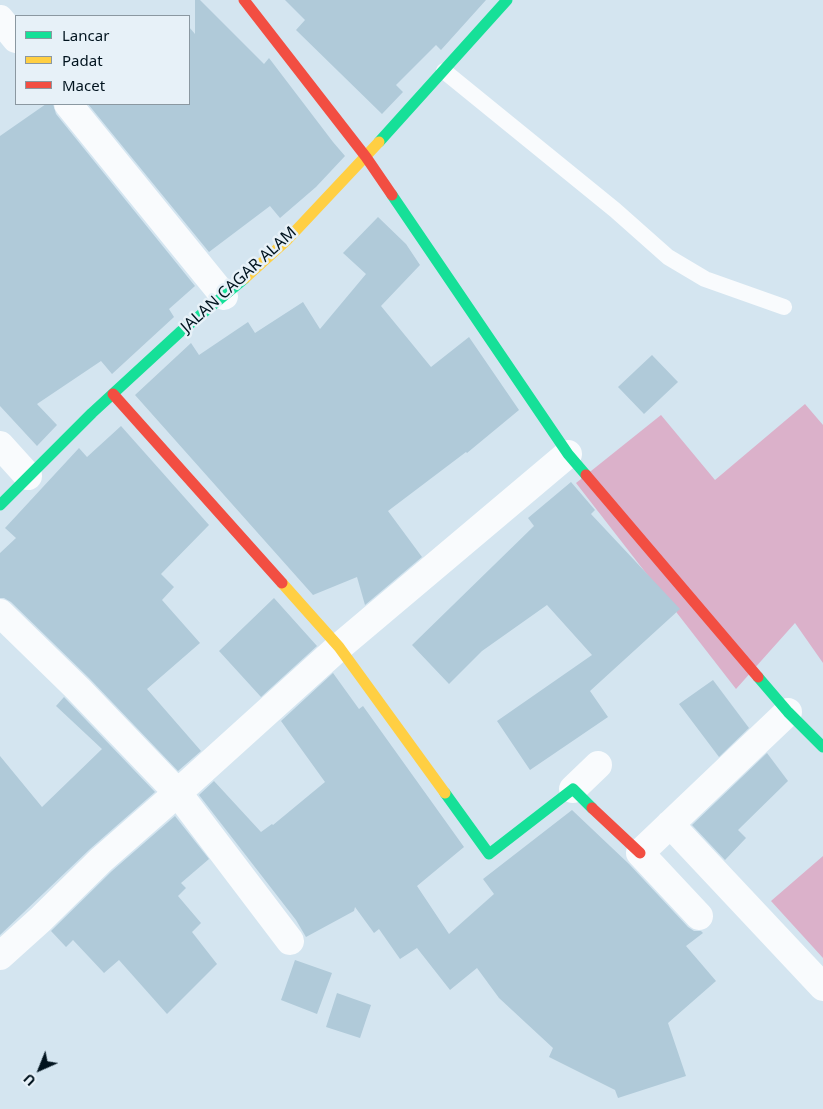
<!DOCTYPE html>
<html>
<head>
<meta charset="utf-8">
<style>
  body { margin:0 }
  #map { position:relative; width:823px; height:1109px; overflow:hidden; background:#d4e5f0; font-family:"Noto Sans",sans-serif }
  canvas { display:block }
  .legend { position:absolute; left:15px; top:15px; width:175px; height:90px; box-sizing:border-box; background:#e7f1f8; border:1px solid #8b98a1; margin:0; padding:6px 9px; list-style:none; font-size:15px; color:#01131e }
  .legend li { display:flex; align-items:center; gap:10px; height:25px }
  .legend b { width:25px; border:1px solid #8b98a1 }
  .north { position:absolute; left:15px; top:1044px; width:50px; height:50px; -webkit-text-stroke:4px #e7f1f8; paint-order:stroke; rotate:224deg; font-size:14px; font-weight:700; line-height:20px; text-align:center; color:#01131e }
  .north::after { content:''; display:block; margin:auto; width:18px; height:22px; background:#01131e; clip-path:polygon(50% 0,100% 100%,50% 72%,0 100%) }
</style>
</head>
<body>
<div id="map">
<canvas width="823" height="1109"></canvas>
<ul class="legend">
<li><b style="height:6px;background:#16e098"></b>Lancar</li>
<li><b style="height:6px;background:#ffcf43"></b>Padat</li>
<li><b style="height:6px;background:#f24e42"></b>Macet</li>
</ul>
<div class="north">U</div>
</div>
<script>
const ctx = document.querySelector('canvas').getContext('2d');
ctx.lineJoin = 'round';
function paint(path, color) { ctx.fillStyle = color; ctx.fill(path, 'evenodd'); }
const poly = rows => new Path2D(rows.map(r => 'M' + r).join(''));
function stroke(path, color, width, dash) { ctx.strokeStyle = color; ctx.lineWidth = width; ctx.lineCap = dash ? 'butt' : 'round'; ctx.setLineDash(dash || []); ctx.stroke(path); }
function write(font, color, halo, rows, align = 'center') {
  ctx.font = font + ' "Noto Sans",sans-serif'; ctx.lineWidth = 5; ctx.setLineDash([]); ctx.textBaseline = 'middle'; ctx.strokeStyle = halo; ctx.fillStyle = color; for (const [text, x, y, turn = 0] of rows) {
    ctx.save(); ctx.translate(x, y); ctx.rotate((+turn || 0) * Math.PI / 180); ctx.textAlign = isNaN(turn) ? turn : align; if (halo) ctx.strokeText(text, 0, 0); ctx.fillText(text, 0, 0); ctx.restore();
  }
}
const forest = poly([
  [805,404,823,425,823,663,795,623,736,689,576,483,661,415,715,480],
  [823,856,823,958,771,901]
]);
const building = poly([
  [195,0,200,0,264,64,269,58,333,142,345,156,316,187,280,218,270,206,209,252,88,104,189,104,189,27,195,34],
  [285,0,486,0,441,50,436,45,396,85,403,92,382,114,296,30,305,20],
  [46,104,53,104,56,114,195,286,169,309,174,317,112,374,101,361,37,404,57,425,37,446,0,406,0,136],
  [378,217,406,244,420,265,381,306,431,367,469,337,519,410,467,453,466,452,388,511,422,557,365,605,357,577,313,595,135,395,191,343,199,355,248,322,255,333,303,302,320,329,366,274,343,253],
  [652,355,678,382,644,414,618,387],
  [121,426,209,525,161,574,174,587,162,600,200,643,147,689,201,751,178,771,89,678,11,602,4,598,0,598,0,553,16,538,5,528,79,448,87,457],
  [571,482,595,510,591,514,680,609,590,691,608,717,530,770,497,721,592,655,547,605,482,651,449,684,412,645,534,526,528,518],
  [274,598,317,646,261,697,219,651],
  [333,673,359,709,363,706,464,847,417,886,449,934,494,894,483,879,572,810,629,864,688,927,694,931,701,931,703,933,686,946,716,981,668,1023,686,1076,618,1098,615,1090,549,1057,553,1048,499,998,477,968,450,990,417,948,400,959,379,929,374,933,355,907,354,911,306,937,296,920,199,795,214,781,261,832,272,824,273,825,325,782,281,721],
  [713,680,749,728,719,757,679,704],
  [64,697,155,792,90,849,0,935,0,756,42,807,102,749,56,706],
  [767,753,788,781,738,830,746,838,725,860,692,825],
  [175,816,209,859,181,883,186,888,178,896,201,923,192,932,217,964,167,1014,119,960,104,973,73,940,66,947,51,931,112,871],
  [295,960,332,973,317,1014,281,1000],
  [337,993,371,1005,360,1038,326,1027]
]);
const lane = poly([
  [444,71,615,210,668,257,705,279,784,307]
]);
const street = poly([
  [0,19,16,39],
  [68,104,224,296],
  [0,445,28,476],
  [0,613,78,689,177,792,290,941],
  [573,789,598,765],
  [670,824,823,987],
  [699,916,640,853,788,712],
  [0,956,40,920,101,860,183,788,339,647,568,454]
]);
const fast = poly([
  [379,142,507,0],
  [392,195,568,454,586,475],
  [0,505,92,413,180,332,244,279],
  [758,677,788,712,823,747],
  [445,793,489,854,573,789,592,808]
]);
const slow = poly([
  [244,279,286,241,379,142],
  [282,583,339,647,445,793]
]);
const jam = poly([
  [244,0,366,157,392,195],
  [113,394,282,583],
  [586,475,758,677],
  [592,808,640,853]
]);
const streetNames = [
  ["JALAN CAGAR ALAM",239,280,-42]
];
paint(forest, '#dbb1ca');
paint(building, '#b0cad9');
stroke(lane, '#f9fbfd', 16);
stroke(street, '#f9fbfd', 28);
stroke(fast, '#16e098', 11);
stroke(slow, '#ffcf43', 11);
stroke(jam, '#f24e42', 11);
write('16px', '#01131e', '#e7f1f8', streetNames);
</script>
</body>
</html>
